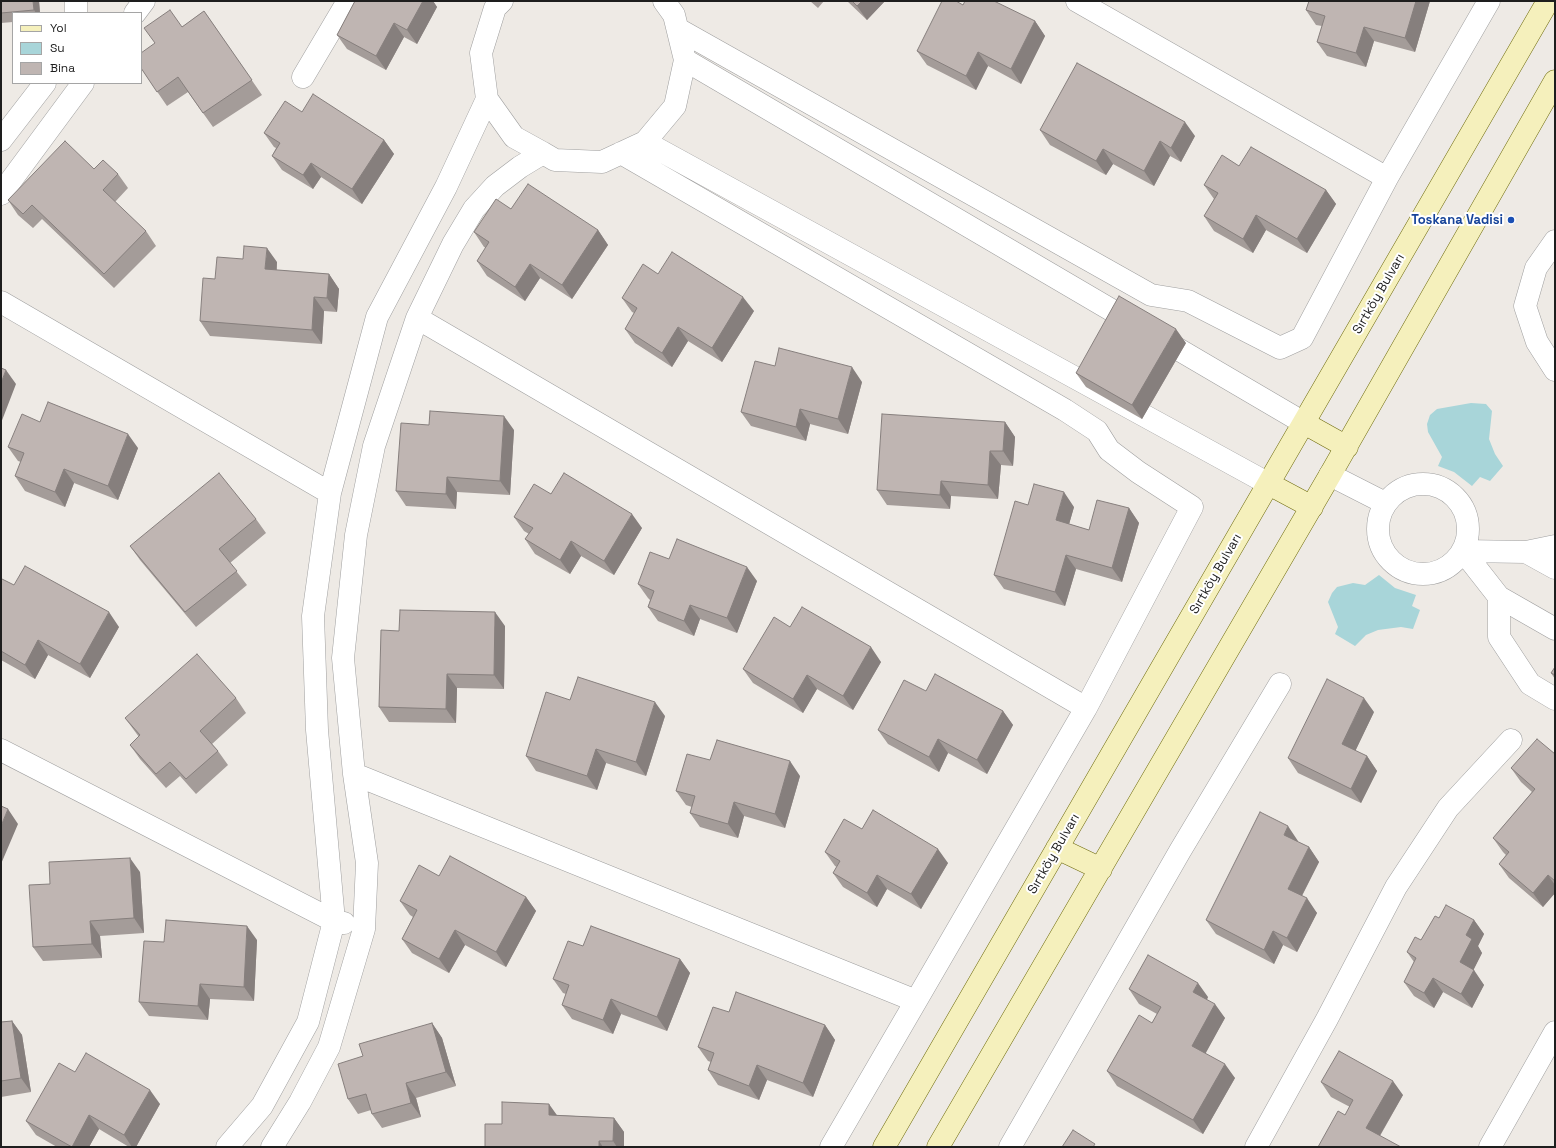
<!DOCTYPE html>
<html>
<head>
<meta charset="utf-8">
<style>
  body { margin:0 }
  #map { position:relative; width:1556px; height:1148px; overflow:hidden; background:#eeeae5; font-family:"Space Grotesk",sans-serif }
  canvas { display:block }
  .frame { position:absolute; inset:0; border:2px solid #1e1e1e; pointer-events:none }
  .legend { position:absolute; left:12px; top:12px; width:130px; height:72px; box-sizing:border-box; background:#fff; border:1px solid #a5a5a5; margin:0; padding:5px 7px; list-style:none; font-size:12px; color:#1e1e1e }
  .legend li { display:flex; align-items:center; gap:8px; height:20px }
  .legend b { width:20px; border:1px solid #a5a5a5 }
</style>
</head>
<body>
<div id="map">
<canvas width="1556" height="1148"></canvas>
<div class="frame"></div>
<ul class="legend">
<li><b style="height:5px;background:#f5f0bc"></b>Yol</li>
<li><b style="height:11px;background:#a8d5d9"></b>Su</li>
<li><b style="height:11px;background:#bfb5b2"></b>Bina</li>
</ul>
</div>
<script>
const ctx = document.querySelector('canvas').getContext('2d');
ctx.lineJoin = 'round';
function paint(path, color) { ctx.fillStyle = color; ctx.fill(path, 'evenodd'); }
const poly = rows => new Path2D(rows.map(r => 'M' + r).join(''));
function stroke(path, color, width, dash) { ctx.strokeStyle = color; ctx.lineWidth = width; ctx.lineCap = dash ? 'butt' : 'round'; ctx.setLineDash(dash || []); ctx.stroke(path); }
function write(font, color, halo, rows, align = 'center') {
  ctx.font = font + ' "Space Grotesk",sans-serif'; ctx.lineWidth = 4; ctx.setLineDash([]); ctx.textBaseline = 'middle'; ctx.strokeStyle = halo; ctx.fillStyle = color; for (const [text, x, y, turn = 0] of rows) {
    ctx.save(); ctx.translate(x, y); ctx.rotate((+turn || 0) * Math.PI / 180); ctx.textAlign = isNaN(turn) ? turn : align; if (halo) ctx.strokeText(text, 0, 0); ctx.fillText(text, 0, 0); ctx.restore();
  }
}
const water = poly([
  [1471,403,1486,404,1492,411,1489,439,1495,454,1503,466,1490,481,1480,477,1472,486,1454,472,1438,466,1442,457,1428,432,1427,424,1430,415,1437,409],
  [1379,575,1395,588,1416,595,1412,606,1420,610,1413,629,1401,627,1378,630,1366,635,1355,646,1335,634,1338,627,1328,602,1332,593,1337,587,1353,583,1365,585]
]);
const street = poly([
  [76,1,76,13],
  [502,1,495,8,481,53,487,99,514,137,543,153,555,160,602,162,645,142,675,106,685,60,674,15,664,1],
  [1077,1,1387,178],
  [135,13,144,1],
  [678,29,1151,295,1188,301,1280,348,1302,338,1387,178,1489,1],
  [685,60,1304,423],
  [303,77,348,1],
  [1,140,45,83],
  [645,142,1269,484],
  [621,153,1065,410,1097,431,1109,450,1138,472,1192,507,1086,708],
  [1,194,83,83],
  [1555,241,1536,268,1525,306,1537,342,1555,370],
  [1,302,330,493],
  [1330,475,1385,503],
  '1378 529a45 45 0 1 1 90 0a45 45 0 1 1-90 0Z',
  [1526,552,1555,546],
  [1555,568,1526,552,1463,551,1499,597,1555,629],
  [1499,597,1499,637,1530,684,1555,699],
  [1,750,334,921,344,923],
  [354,774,916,1001,1086,708,417,318],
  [227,1147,262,1106,308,1022,334,921,317,730,313,616,330,493,377,317,446,187,487,99],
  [272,1147,300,1102,329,1047,364,929,367,863,354,774,343,658,356,535,374,446,417,318,453,244,474,209,495,186,520,167,543,153],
  [831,1147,916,1001],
  [1010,1147,1180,851,1280,684],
  [1256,1147,1327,1019,1396,887,1448,808,1511,740],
  [1490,1147,1555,1032]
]);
const secondary = poly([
  [1304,423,1347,447],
  [1269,484,1312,507],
  [1057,848,1101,869],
  [884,1147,1548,1],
  [938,1147,1330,475,1555,81]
]);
const wall = poly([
  [1,1,39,1,40,13,13,13,13,22,1,23],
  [355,1,433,1,437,7,417,44,404,37,386,70,347,49,337,35],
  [810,1,824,1,818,8],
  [847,1,885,1,867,20],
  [1309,1,1430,1,1415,52,1374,41,1366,67,1327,56,1317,42,1322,26,1316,25,1306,10],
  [963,5,1035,21,1045,36,1021,84,988,66,976,90,927,65,917,51],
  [204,11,262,95,213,127,188,92,167,106,141,68,182,27],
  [302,112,384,140,394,154,362,204,321,177,313,189,282,170,272,156,276,148,274,147,264,133],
  [1040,130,1195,136,1181,162,1170,156,1154,186,1113,164,1106,175,1050,145],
  [1239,166,1326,190,1336,204,1307,253,1266,230,1253,253,1214,231,1204,216,1214,199,1204,185],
  [94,169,118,174,128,188,115,202,146,231,156,246,114,288,42,219,33,228,18,215,8,200],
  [511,209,598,230,608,245,572,299,540,278,525,301,487,276,477,261,486,248,484,247,474,232],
  [277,262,277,270,329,274,339,289,337,312,324,311,322,344,210,336,200,321,215,279],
  [658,274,754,311,722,362,688,341,672,367,635,343,625,329,634,313,632,312,622,298],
  [1186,343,1142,419,1086,387,1076,373],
  [775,366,862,382,848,434,810,424,806,441,751,426,741,412],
  [40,422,138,448,118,500,74,483,65,507,25,491,15,476,21,462,18,461,8,447],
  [1005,422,1015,437,1013,466,1001,465,998,499,951,496,950,509,887,505,877,490],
  [514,430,510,495,457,492,456,509,406,506,396,491],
  [551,494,642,528,614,575,581,556,570,574,535,554,525,539,529,534,524,531,514,517],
  [1028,505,1074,507,1069,524,1089,530,1129,508,1139,523,1122,582,1076,569,1065,606,1004,589,994,575],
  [256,519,266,533,230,563,247,585,196,627,140,560,130,546],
  [669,559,757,581,737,633,700,619,694,636,658,621,648,607,650,600,648,598,638,584],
  [1,580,119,627,90,678,48,655,35,679,1,660],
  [505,626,504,689,457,688,456,723,389,722,379,707,399,631],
  [790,627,881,662,853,710,817,689,803,713,753,683,743,669],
  [1555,667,1555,679,1551,673],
  [926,691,1003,711,1013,725,987,774,948,753,939,772,888,744,878,730],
  [236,698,246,713,212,744,218,751,228,765,196,794,180,776,166,788,140,759,130,745,139,737,125,718],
  [570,700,665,716,646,776,606,763,597,790,536,771,526,756],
  [1374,712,1355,751,1367,756,1377,771,1361,803,1298,773,1288,758],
  [1555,754,1555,893,1543,907,1509,878,1499,864,1506,855,1503,852,1493,838,1532,792,1521,782,1511,768],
  [710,760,800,776,785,828,744,816,738,838,700,827,690,813,692,807,686,805,676,791],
  [862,829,948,863,921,909,887,889,877,907,843,887,833,873,837,867,835,866,825,852],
  [1298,841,1298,842,1309,847,1319,862,1302,896,1317,913,1297,952,1283,945,1274,964,1216,934,1206,920],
  [140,872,144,933,100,936,102,958,43,961,33,947,50,884],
  [439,876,526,897,536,911,506,967,465,945,449,973,412,953,402,939,413,917,410,915,400,901],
  [1474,920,1484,934,1478,946,1482,953,1473,970,1484,985,1472,1008,1443,992,1434,1008,1414,996,1404,982,1414,962,1407,952,1421,940],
  [257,940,254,1001,210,999,208,1020,149,1016,139,1002,164,942],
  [583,946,680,959,690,973,667,1031,621,1014,613,1034,572,1019,562,1005,566,994,563,993,553,979],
  [1129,989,1208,997,1207,1000,1225,1018,1205,1053,1235,1078,1203,1134,1117,1086,1107,1071,1152,1023,1157,1014,1139,1004],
  [729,1012,825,1025,835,1040,813,1097,767,1080,759,1100,718,1085,708,1070,711,1062,708,1061,698,1047],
  [12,1021,22,1035,31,1092,1,1097,1,1022],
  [432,1023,442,1038,456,1086,416,1098,421,1117,382,1128,372,1114,371,1110,358,1114,348,1099,363,1056],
  [75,1072,160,1104,136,1147,129,1147,99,1129,89,1147,57,1147,36,1135,26,1121],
  [1321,1082,1403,1095,1380,1136,1318,1147,1345,1115,1350,1107,1331,1097],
  [557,1115,614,1118,624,1132,624,1147,485,1147,502,1124]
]);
const shadedWall = poly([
  [33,1,39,1,40,13,36,13,34,10],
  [423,1,433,1,437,7,417,44,407,30],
  [862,1,885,1,867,20,857,6],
  [1416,1,1430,1,1415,52,1405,38],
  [1035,21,1045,36,1021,84,1011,69],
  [394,23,404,37,386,70,376,56],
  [1364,27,1374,41,1366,67,1356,53],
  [978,52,988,66,976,90,966,76],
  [1185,122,1195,136,1181,162,1171,148],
  [384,140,394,154,362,204,352,189],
  [1160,141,1170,156,1154,186,1144,171],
  [1103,149,1113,164,1106,175,1096,161],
  [311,163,321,177,313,189,303,175],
  [1326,190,1336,204,1307,253,1297,239],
  [1256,215,1266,230,1253,253,1243,239],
  [598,230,608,245,572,299,562,285],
  [267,248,277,262,275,283,265,269],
  [530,264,540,278,525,301,515,287],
  [329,274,339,289,337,312,327,298],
  [314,297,324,311,322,344,312,330],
  [743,297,754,311,722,362,712,348],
  [678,327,688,341,672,367,662,353],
  [1176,329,1186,343,1142,419,1132,405],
  [852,367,862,382,848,434,838,419],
  [6,370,16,384,1,423,1,383],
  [800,409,810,424,806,441,796,427],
  [504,416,514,430,510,495,500,481],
  [1005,422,1015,437,1013,466,1003,451],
  [128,434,138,448,118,500,108,486],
  [990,451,1001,465,998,499,988,485],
  [64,469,74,483,65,507,55,492],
  [447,477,457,492,456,509,446,494],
  [941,481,951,496,950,509,940,495],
  [1064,492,1074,507,1066,535,1056,520],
  [1129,508,1139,523,1122,582,1112,568],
  [632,514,642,528,614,575,604,561],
  [571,541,581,556,570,574,560,560],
  [1066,555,1076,569,1065,606,1055,592],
  [747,567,757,581,737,633,727,618],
  [690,605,700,619,694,636,684,621],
  [109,612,119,627,90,678,80,664],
  [495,612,505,626,504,689,494,675],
  [38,640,48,655,35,679,25,665],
  [871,647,881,662,853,710,843,696],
  [447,674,457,688,456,723,446,709],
  [807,675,817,689,803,713,793,699],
  [1364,698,1374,712,1352,758,1342,744],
  [655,702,665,716,646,776,636,762],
  [1003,711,1013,725,987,774,977,760],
  [938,739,948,753,939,772,929,757],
  [596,749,606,763,597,790,587,776],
  [1367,756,1377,771,1361,803,1351,789],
  [790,761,800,776,785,828,775,814],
  [734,802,744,816,738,838,728,824],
  [8,809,18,824,1,864,1,826],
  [1288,826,1298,841,1294,849,1284,835],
  [1309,847,1319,862,1298,903,1288,889],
  [938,849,948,863,921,909,911,894],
  [130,858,140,872,144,933,134,918],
  [877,875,887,889,877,907,867,893],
  [1548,875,1555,885,1555,893,1543,907,1533,893],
  [526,897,536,911,506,967,496,952],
  [1307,898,1317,913,1297,952,1287,938],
  [1474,920,1484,934,1478,946,1482,953,1470,977,1460,962,1466,935],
  [90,921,100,936,102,958,92,944],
  [247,926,257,940,254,1001,244,987],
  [455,930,465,945,449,973,439,959],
  [1273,931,1283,945,1274,964,1264,950],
  [680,959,690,973,667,1031,657,1017],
  [1474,970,1484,985,1472,1008,1461,994],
  [1433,978,1443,992,1434,1008,1424,993],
  [1198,983,1208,997,1203,1006,1193,992],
  [200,984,210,999,208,1020,198,1006],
  [611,999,621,1014,613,1034,603,1020],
  [1215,1004,1225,1018,1202,1060,1192,1046],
  [12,1021,22,1035,31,1092,21,1078],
  [432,1023,442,1038,456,1086,446,1072],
  [825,1025,835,1040,813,1097,803,1083],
  [1225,1064,1235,1078,1203,1134,1193,1120],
  [757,1065,767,1080,759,1100,749,1086],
  [1393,1081,1403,1095,1376,1142,1366,1128],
  [406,1083,416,1098,421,1117,411,1103],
  [150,1090,160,1104,136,1147,132,1147,124,1135],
  [549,1104,559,1118,549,1115],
  [89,1115,99,1129,89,1147,72,1147],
  [614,1118,624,1132,624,1147,617,1147,613,1141],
  [599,1141,603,1147,599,1147]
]);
const building = poly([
  [1,1,33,1,34,10,1,13,1,1],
  [355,1,423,1,407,30,394,23,376,56,337,35,355,1],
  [852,1,862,1,857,6,852,1],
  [942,1,956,1,963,5,965,1,994,1,1035,21,1011,69,978,52,966,76,917,51,942,1],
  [1309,1,1416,1,1405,38,1364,27,1356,53,1317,42,1325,16,1306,10,1309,1],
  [170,10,182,27,204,11,252,80,203,113,178,77,157,92,141,68,141,53,155,43,144,28,170,10],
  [1077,63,1185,122,1171,148,1160,141,1144,171,1103,149,1096,161,1040,130,1077,63],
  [313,94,384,140,352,189,311,163,303,175,272,156,280,143,264,133,285,101,302,112,313,94],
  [65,141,94,169,103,160,118,174,103,190,146,231,104,274,32,205,23,214,8,200,65,141],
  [1251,147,1326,190,1297,239,1256,215,1243,239,1204,216,1218,193,1204,185,1222,155,1239,166,1251,147],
  [528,184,598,230,562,285,530,264,515,287,477,261,489,242,474,232,496,199,511,209,528,184],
  [244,246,267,248,265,269,329,274,327,298,314,297,312,330,200,321,203,278,215,279,217,257,243,259,244,246],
  [672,252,743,297,712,348,678,327,662,353,625,329,637,308,622,298,643,264,658,274,672,252],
  [1119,296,1176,329,1132,405,1076,373,1119,296],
  [779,348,852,367,838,419,800,409,796,427,741,412,755,361,775,366,779,348],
  [1,368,6,370,1,383,1,368],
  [48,402,128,434,108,486,64,469,55,492,15,476,24,453,8,447,22,414,40,422,48,402],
  [430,411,504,416,500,481,447,477,446,494,396,491,401,423,429,425,430,411],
  [882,414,1005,422,1003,451,990,451,988,485,941,481,940,495,877,490,882,414],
  [219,473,256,519,219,549,237,571,185,612,130,546,219,473],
  [564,473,632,514,604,561,571,541,560,560,525,539,533,528,514,517,534,484,551,494,564,473],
  [1034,484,1064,492,1056,520,1089,530,1097,500,1129,508,1112,568,1066,555,1055,592,994,575,1015,501,1028,505,1034,484],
  [677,539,747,567,727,618,690,605,684,621,648,607,654,591,638,584,650,552,669,559,677,539],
  [25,566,109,612,80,664,38,640,25,665,1,651,1,580,2,579,14,585,25,566],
  [802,607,871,647,843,696,807,675,793,699,743,669,774,617,790,627,802,607],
  [400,610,495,612,494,675,447,674,446,709,379,707,381,630,399,631,400,610],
  [197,654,236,698,200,731,218,751,186,779,170,762,156,774,130,745,140,735,125,718,197,654],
  [1555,667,1555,675,1551,673,1555,667],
  [935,674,1003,711,977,760,938,739,929,757,878,730,904,680,926,691,935,674],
  [578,677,655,702,636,762,596,749,587,776,526,756,546,692,570,700,578,677],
  [1327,679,1364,698,1342,744,1367,756,1351,789,1288,758,1327,679],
  [1537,739,1555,754,1555,881,1548,875,1533,893,1499,864,1509,852,1493,838,1535,789,1511,768,1537,739],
  [717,740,790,761,775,814,734,802,728,824,690,813,695,796,676,791,687,754,710,760,717,740],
  [1,806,8,809,1,826,1,806],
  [873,810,938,849,911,894,877,875,867,893,833,873,840,861,825,852,844,819,862,829,873,810],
  [1260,812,1288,826,1284,835,1309,847,1288,889,1307,898,1287,938,1273,931,1264,950,1206,920,1260,812],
  [450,856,526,897,496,952,455,930,439,959,402,939,417,910,400,901,419,865,439,876,450,856],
  [130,858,134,918,90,921,92,944,33,947,29,885,50,884,49,862,130,858],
  [1446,905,1474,920,1466,935,1472,939,1460,962,1474,970,1461,994,1433,978,1424,993,1404,982,1416,958,1407,952,1415,937,1421,940,1435,916,1439,918,1446,905],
  [166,920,247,926,244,987,200,984,198,1006,139,1002,144,941,164,942,166,920],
  [591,926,680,959,657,1017,611,999,603,1020,562,1005,569,985,553,979,568,941,583,946,591,926],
  [1148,955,1198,983,1193,992,1215,1004,1192,1046,1225,1064,1193,1120,1107,1071,1139,1015,1152,1023,1161,1007,1129,989,1148,955],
  [736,992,825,1025,803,1083,757,1065,749,1086,708,1070,714,1053,698,1047,713,1007,729,1012,736,992],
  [12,1021,21,1078,1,1081,1,1022,12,1021],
  [432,1023,446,1072,406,1083,411,1103,372,1114,366,1094,348,1099,338,1064,363,1056,359,1044,432,1023],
  [1339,1051,1393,1081,1366,1128,1401,1147,1318,1147,1338,1111,1345,1115,1353,1100,1321,1082,1339,1051],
  [86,1053,150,1090,124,1135,89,1115,72,1147,26,1121,59,1063,75,1072,86,1053],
  [502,1102,549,1104,549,1115,614,1118,613,1141,599,1141,599,1147,485,1147,485,1124,502,1124,502,1102],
  [1073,1130,1095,1144,1093,1147,1062,1147,1073,1130]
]);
const markers = [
  [1511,220,4,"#1a4fb4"]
];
const transitNames = [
  ["Toskana Vadisi",1503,220]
];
const streetNames = [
  ["Sırtköy Bulvarı",1379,294,-60],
  ["Sırtköy Bulvarı",1216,574,-60],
  ["Sırtköy Bulvarı",1054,854,-60]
];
paint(water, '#a8d5d9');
stroke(street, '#9f9f9f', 23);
stroke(secondary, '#6e6b0c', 23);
stroke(street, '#fff', 22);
stroke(secondary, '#f5f0bc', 22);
paint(wall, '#a49c99');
paint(shadedWall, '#867f7d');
paint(building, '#bfb5b2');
stroke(building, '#867f7d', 1);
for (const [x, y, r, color] of markers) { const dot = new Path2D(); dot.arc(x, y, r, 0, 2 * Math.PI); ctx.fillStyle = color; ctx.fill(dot); stroke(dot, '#fff', 1.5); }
write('bold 13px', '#164399', '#fff', transitNames, 'right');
write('13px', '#1e1e1e', '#fff', streetNames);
</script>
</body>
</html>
